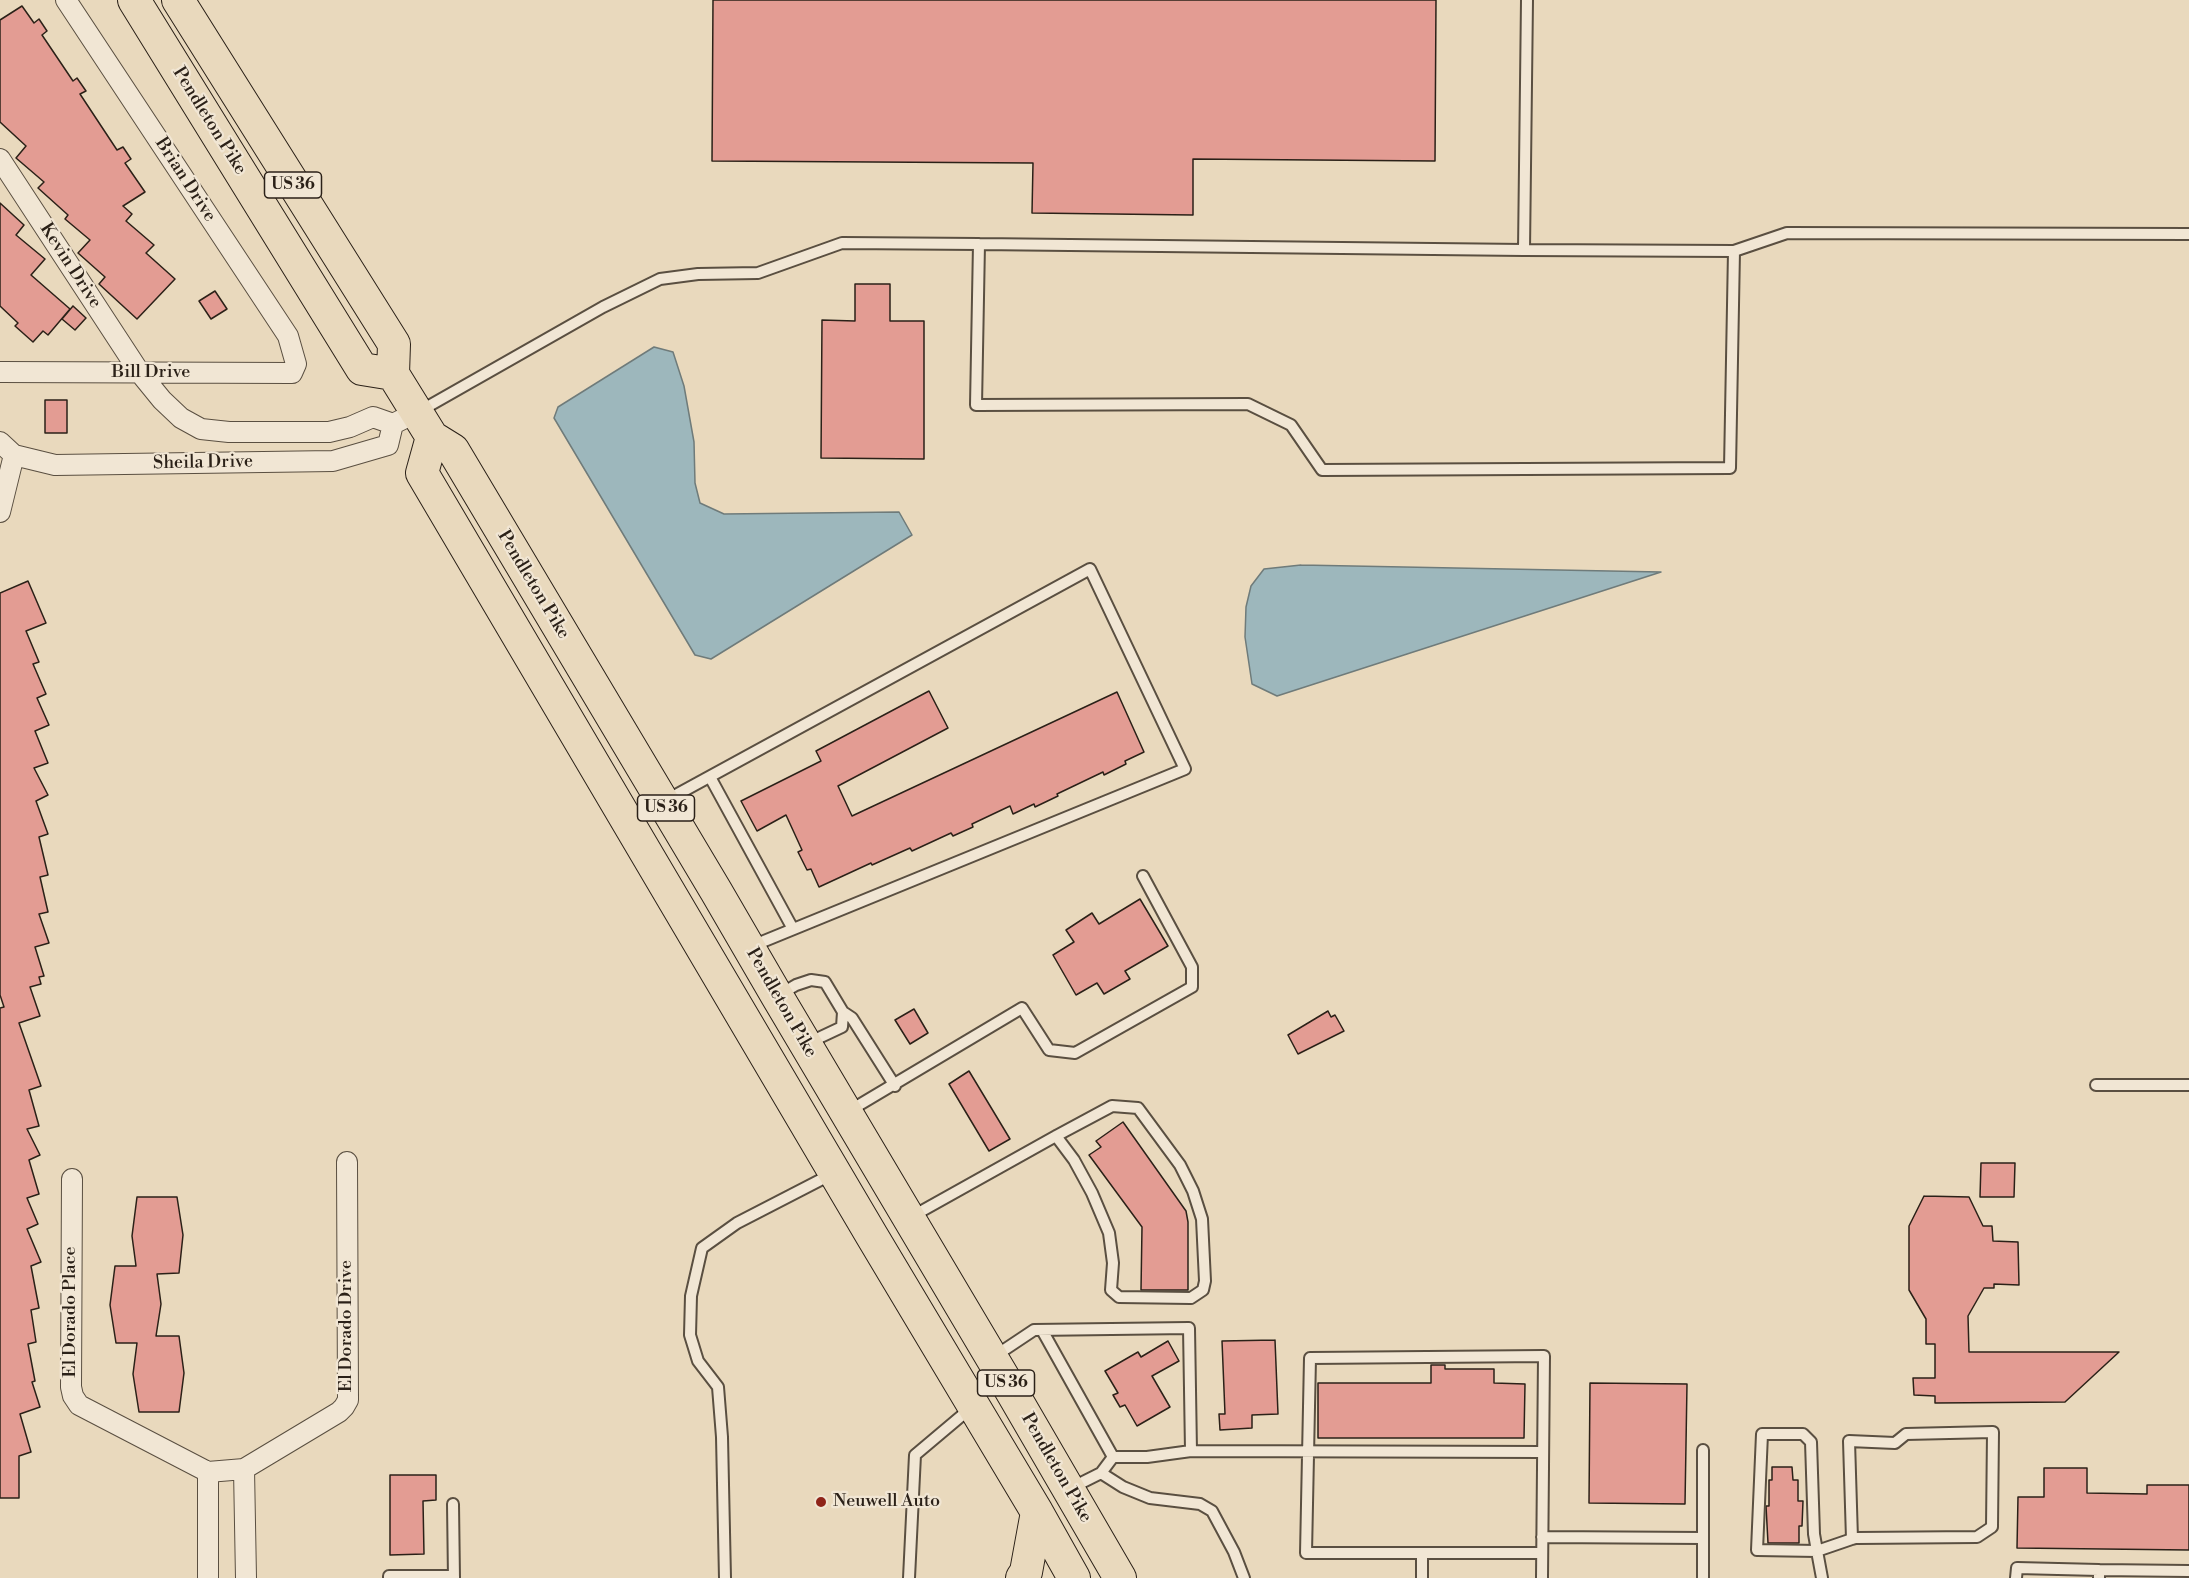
<!DOCTYPE html>
<html>
<head>
<meta charset="utf-8">
<style>
  body { margin:0 }
  canvas { display:block; background:#e9d9bd }
</style>
</head>
<body>
<canvas width="2189" height="1578"></canvas>
<script>
const ctx = document.querySelector('canvas').getContext('2d');
ctx.lineJoin = 'round';
function paint(path, color) { ctx.fillStyle = color; ctx.fill(path, 'evenodd'); }
const poly = rows => new Path2D(rows.map(r => 'M' + r).join(''));
function stroke(path, color, width, dash) { ctx.strokeStyle = color; ctx.lineWidth = width; ctx.lineCap = dash ? 'butt' : 'round'; ctx.setLineDash(dash || []); ctx.stroke(path); }
function write(font, color, halo, rows, align = 'center') {
  ctx.font = font + ' "Libre Bodoni",serif'; ctx.lineWidth = 4.5; ctx.setLineDash([]); ctx.textBaseline = 'middle'; ctx.strokeStyle = halo; ctx.fillStyle = color; for (const [text, x, y, turn = 0] of rows) {
    ctx.save(); ctx.translate(x, y); ctx.rotate((+turn || 0) * Math.PI / 180); ctx.textAlign = isNaN(turn) ? turn : align; if (halo) ctx.strokeText(text, 0, 0); ctx.fillText(text, 0, 0); ctx.restore();
  }
}
const water = poly([
  [654,347,673,352,684,386,694,442,695,483,700,503,724,514,899,512,912,535,711,659,695,655,554,418,558,407,654,347],
  [1301,565,1661,572,1277,696,1252,684,1245,637,1246,607,1251,586,1264,569,1301,565]
]);
const building = poly([
  [713,0,1436,0,1435,161,1193,159,1193,215,1032,213,1033,163,712,161,713,0],
  [22,6,34,23,39,19,47,31,42,35,73,81,77,78,86,91,80,94,117,150,123,147,131,159,125,163,145,192,123,206,132,214,126,221,154,245,146,253,175,279,137,319,99,284,105,277,78,253,90,240,65,219,68,215,38,188,44,182,16,158,26,146,0,122,0,20,22,6],
  [0,203,24,225,16,235,45,259,31,275,70,309,48,335,43,331,33,342,15,326,18,323,0,306,0,203],
  [855,284,890,284,890,321,924,321,924,459,821,458,822,320,855,321,855,284],
  [215,291,227,309,211,319,199,301,215,291],
  [73,306,86,318,75,330,62,319,73,306],
  [45,400,67,400,67,433,45,433,45,400],
  [28,581,46,623,26,631,39,662,33,664,46,694,37,698,49,725,35,731,48,763,34,768,48,795,36,801,48,834,39,837,48,875,40,877,48,912,39,914,49,943,35,947,44,976,39,977,41,984,30,987,40,1016,19,1023,41,1086,29,1090,39,1126,27,1129,40,1155,29,1160,39,1194,27,1198,38,1224,27,1229,41,1262,31,1266,39,1308,31,1310,36,1342,28,1344,35,1381,32,1382,40,1407,20,1414,31,1452,19,1456,19,1498,0,1498,0,1008,4,1007,0,995,0,593,28,581],
  [929,691,948,728,838,786,852,816,1117,692,1144,752,1125,761,1126,764,1104,775,1103,772,1057,794,1058,796,1035,807,1034,804,1013,814,1010,806,972,824,973,827,953,836,951,833,912,851,910,848,872,865,871,863,819,887,811,869,807,870,798,852,802,850,786,815,757,831,741,801,821,761,816,751,929,691],
  [1140,899,1168,946,1125,971,1130,979,1104,994,1097,983,1076,995,1053,955,1074,942,1066,930,1092,913,1099,924,1140,899],
  [914,1009,928,1033,910,1044,895,1020,914,1009],
  [1328,1011,1331,1017,1335,1015,1344,1031,1298,1054,1288,1035,1328,1011],
  [969,1071,1010,1139,989,1151,949,1084,969,1071],
  [1123,1122,1186,1211,1188,1222,1188,1290,1141,1290,1142,1227,1089,1155,1101,1147,1096,1141,1123,1122],
  [1981,1163,2015,1163,2014,1197,1980,1197,1981,1163],
  [1924,1196,1969,1197,1983,1226,1992,1226,1993,1241,2018,1242,2019,1285,1994,1284,1994,1288,1984,1288,1968,1316,1969,1352,2119,1352,2065,1402,1935,1403,1935,1396,1914,1395,1913,1378,1935,1378,1935,1344,1926,1344,1926,1319,1909,1290,1909,1226,1924,1196],
  [137,1197,177,1197,183,1235,179,1273,157,1274,161,1304,156,1336,179,1336,184,1373,179,1412,139,1412,133,1374,137,1343,116,1343,110,1305,115,1266,136,1266,132,1236,137,1197],
  [1275,1340,1278,1414,1252,1415,1252,1428,1220,1430,1219,1414,1225,1414,1222,1341,1275,1340],
  [1168,1341,1179,1361,1152,1376,1170,1407,1137,1426,1125,1405,1120,1407,1113,1395,1118,1393,1105,1371,1138,1352,1141,1357,1168,1341],
  [1431,1365,1445,1365,1445,1369,1494,1369,1494,1383,1525,1384,1524,1438,1318,1438,1318,1383,1431,1383,1431,1365],
  [1590,1383,1687,1384,1685,1504,1589,1503,1590,1383],
  [1772,1467,1792,1467,1793,1480,1798,1480,1798,1501,1803,1501,1802,1526,1799,1526,1799,1543,1768,1543,1766,1506,1769,1506,1769,1480,1772,1480,1772,1467],
  [2044,1468,2087,1468,2087,1493,2147,1494,2147,1485,2189,1485,2189,1550,2017,1548,2018,1497,2044,1497,2044,1468],
  [390,1475,436,1475,436,1500,423,1501,424,1554,390,1555,390,1475]
]);
const lane = poly([
  [1524,250,1527,0],
  [1734,251,1787,233,2189,234],
  [420,411,603,307,660,279,698,274,758,273,842,243,979,244,1524,250,1734,251,1730,468,1322,470,1291,425,1248,404,976,405,979,244],
  [710,777,793,929],
  [665,801,1090,569,1185,769,752,946],
  [779,995,796,985,811,980,825,982,843,1012,842,1027,808,1043],
  [843,1012,852,1018,895,1086],
  [2096,1085,2189,1085],
  [849,1111,1022,1008,1049,1050,1075,1053,1192,987,1192,967,1143,876],
  [911,1217,1056,1136,1112,1106,1138,1108,1180,1165,1193,1191,1202,1219,1205,1281,1203,1290,1191,1298,1119,1297,1111,1290,1113,1263,1109,1233,1092,1193,1074,1160,1056,1136],
  [1042,1330,1113,1457,1147,1457,1191,1451],
  [995,1356,1034,1330,1189,1328,1191,1451,1543,1452],
  [1703,1450,1703,1538],
  [1101,1473,1123,1487,1150,1498,1200,1504,1212,1511,1234,1552,1244,1578],
  [1071,1488,1101,1473,1113,1457],
  [453,1504,454,1578],
  [1542,1537,1703,1538,1703,1578],
  [2099,1570,2189,1571],
  [389,1578,389,1576,454,1576],
  [725,1578,722,1437,718,1387,698,1361,690,1335,691,1296,702,1248,737,1223,832,1174],
  [909,1578,915,1455,972,1407],
  [1422,1578,1422,1553],
  [1542,1578,1544,1356,1310,1358,1306,1553,1542,1553],
  [1822,1578,1817,1551,1814,1534,1811,1442,1803,1434,1762,1434,1757,1550,1817,1551,1852,1539,1856,1538,1977,1537,1992,1527,1993,1432,1906,1434,1895,1443,1849,1441,1852,1539],
  [2016,1578,2017,1568,2099,1570,2099,1578]
]);
const street = poly([
  [0,159,140,373,162,400,181,418,201,429,229,432,329,432,350,427,373,417,393,424,417,412],
  [0,372,292,373,296,364,288,336,66,0],
  [0,442,14,455,55,465,333,461,388,445,393,424],
  [0,512,14,455],
  [72,1179,71,1387,73,1396,79,1405,208,1472,244,1469,339,1412,344,1407,348,1400,347,1162],
  [244,1469,246,1578],
  [208,1578,208,1472]
]);
const primary = poly([
  [134,0,362,369,393,374],
  [178,0,394,344,393,374,432,437,453,450,716,891,777,996,1002,1375,1120,1578],
  [432,437,422,473,872,1236,1037,1512,1074,1578],
  [1022,1578,1026,1572,1037,1512]
]);
const markers = [
  [821,1502,6,"#8f2418"]
];
const shields = [
  [293,185,57],
  [666,808,57],
  [1006,1383,57]
];
const shieldNames = [
  ["US 36",293,185],
  ["US 36",666,808],
  ["US 36",1006,1383]
];
const streetNames = [
  ["Pendleton Pike",209,121,58],
  ["Brian Drive",185,180,57],
  ["Kevin Drive",70,266,57],
  ["Bill Drive",151,373],
  ["Sheila Drive",203,463,-1],
  ["Pendleton Pike",533,585,59],
  ["Pendleton Pike",781,1003,60],
  ["El Dorado Place",71,1312,-90],
  ["El Dorado Drive",347,1326,-90],
  ["Pendleton Pike",1056,1468,60]
];
const poiNames = [
  ["Neuwell Auto",833,1502]
];
paint(water, '#9db7bc');
stroke(water, '#6f7b7a', 1.5);
paint(building, '#e39c93');
stroke(building, '#2b2118', 1.5);
stroke(lane, '#5a4f41', 14);
stroke(street, '#5a4f41', 22);
stroke(primary, '#2b2118', 34);
stroke(lane, '#f1e6d4', 10);
stroke(street, '#f1e6d4', 20);
stroke(primary, '#e9d9bd', 32);
for (const [x, y, r, color] of markers) { const dot = new Path2D(); dot.arc(x, y, r, 0, 2 * Math.PI); ctx.fillStyle = color; ctx.fill(dot); stroke(dot, '#f1e6d4', 2); }
for (const [x, y, w] of shields) { const box = new Path2D(); box.roundRect(x - w / 2, y - 13, w, 26, 4.5); ctx.fillStyle = '#f1e6d4'; ctx.fill(box); stroke(box, '#2b2118', 1.5); }
write('bold 16px', '#2b2118', null, shieldNames);
write('18px', '#2b2118', '#f1e6d4', streetNames);
write('18px', '#2b2118', '#f1e6d4', poiNames, 'left');
</script>
</body>
</html>
